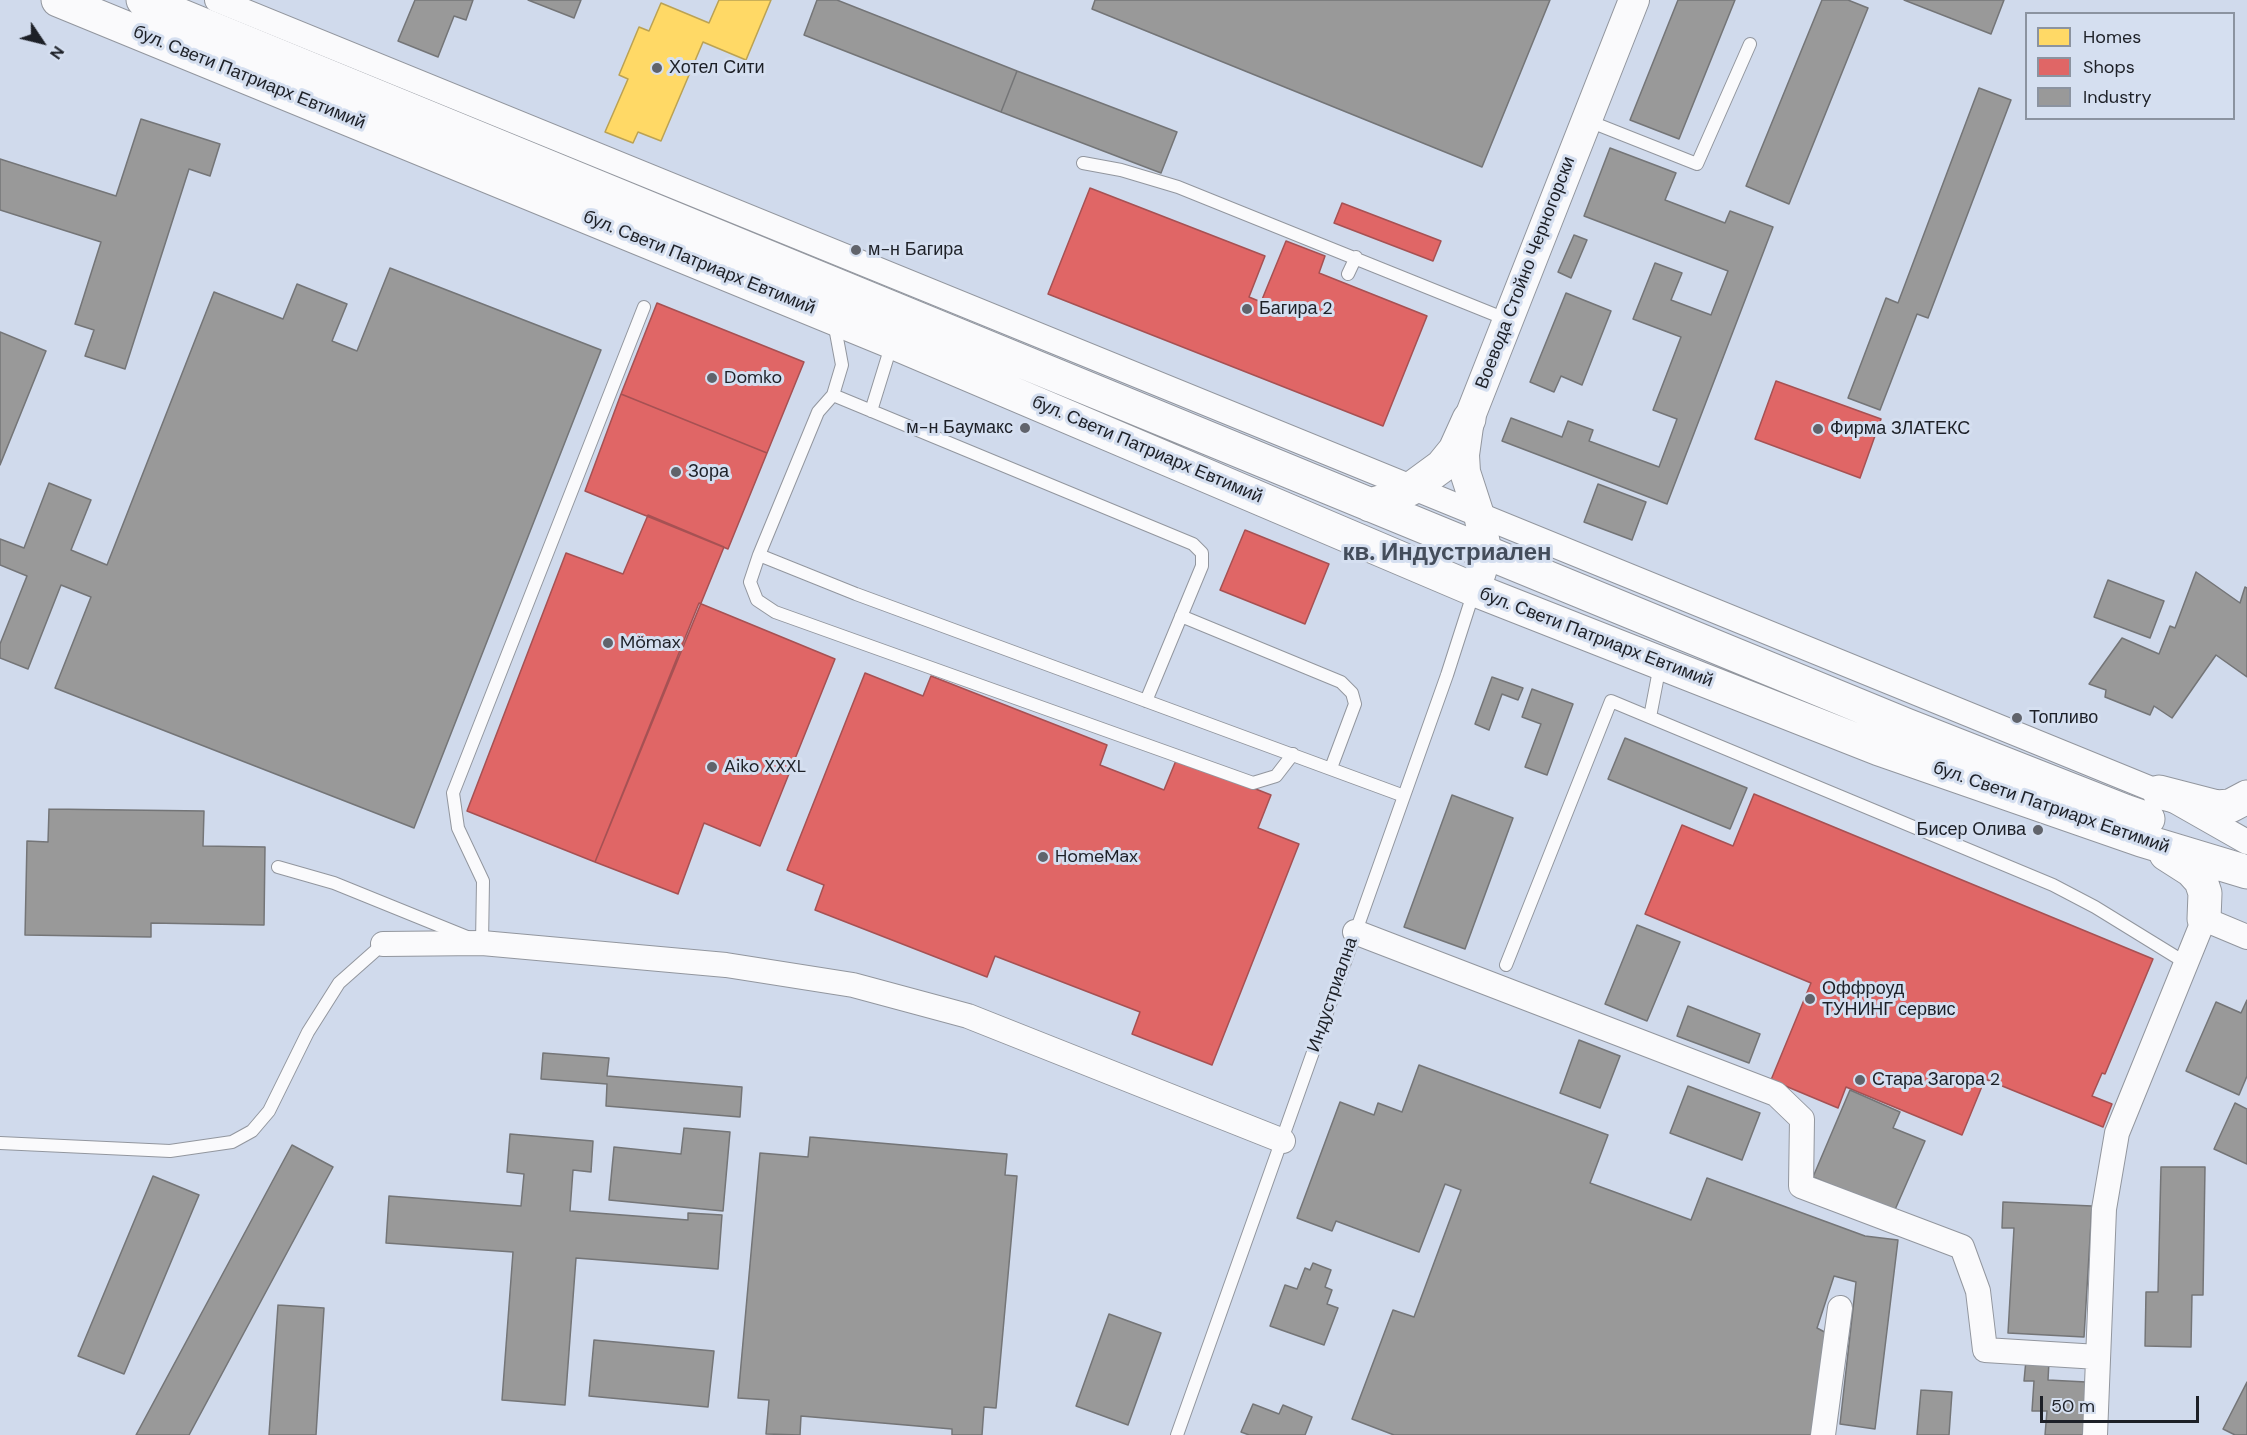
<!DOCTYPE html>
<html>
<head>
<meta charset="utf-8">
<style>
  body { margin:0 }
  #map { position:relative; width:2247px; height:1435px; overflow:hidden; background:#dbe0ea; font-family:"DM Sans",sans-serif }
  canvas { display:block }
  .legend { position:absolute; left:2025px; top:12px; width:210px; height:108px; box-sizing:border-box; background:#d5dff0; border:2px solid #8b93a0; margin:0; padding:8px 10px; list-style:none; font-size:18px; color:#1d2027 }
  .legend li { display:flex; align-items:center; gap:12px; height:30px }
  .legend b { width:30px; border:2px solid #8b93a0 }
  .north { position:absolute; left:12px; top:12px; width:60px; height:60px; -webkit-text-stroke:4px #d5dff0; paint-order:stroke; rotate:125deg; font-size:16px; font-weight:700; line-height:24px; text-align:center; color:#1d2027 }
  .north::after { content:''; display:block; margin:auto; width:21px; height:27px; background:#1d2027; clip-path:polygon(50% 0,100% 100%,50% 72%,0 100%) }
  .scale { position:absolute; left:2040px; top:1396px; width:159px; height:27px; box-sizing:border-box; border:3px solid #1d2027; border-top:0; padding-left:8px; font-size:18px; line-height:21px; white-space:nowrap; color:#1d2027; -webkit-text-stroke:4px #d5dff0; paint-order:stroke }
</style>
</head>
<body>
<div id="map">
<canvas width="2247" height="1435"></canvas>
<ul class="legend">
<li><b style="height:16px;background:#ffd966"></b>Homes</li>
<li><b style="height:16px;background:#e06666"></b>Shops</li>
<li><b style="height:16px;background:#999"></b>Industry</li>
</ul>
<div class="north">N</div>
<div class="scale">50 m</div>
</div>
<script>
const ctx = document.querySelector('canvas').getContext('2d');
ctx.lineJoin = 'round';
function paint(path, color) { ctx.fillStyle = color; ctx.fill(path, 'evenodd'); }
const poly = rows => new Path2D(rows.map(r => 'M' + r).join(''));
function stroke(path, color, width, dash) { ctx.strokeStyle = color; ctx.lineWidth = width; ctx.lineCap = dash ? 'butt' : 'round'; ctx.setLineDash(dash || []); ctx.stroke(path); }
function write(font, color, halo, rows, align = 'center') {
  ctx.font = font + ' "DM Sans",sans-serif'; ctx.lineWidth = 6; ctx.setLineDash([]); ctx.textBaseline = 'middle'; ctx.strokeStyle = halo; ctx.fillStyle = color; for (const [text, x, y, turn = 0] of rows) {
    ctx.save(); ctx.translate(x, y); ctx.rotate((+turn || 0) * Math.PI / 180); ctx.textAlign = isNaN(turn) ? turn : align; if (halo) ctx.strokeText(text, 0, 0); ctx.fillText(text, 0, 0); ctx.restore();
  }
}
const built = poly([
  [0,0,2247,0,2247,1435,0,1435],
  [2026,14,2234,14,2234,118,2026,118]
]);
const homes = poly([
  [719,0,771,0,746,60,703,42,661,141,638,132,633,143,605,132,628,79,619,75,639,27,649,31,661,3,709,23,719,0]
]);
const shops = poly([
  [1090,188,1265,256,1249,297,1261,302,1286,241,1325,256,1319,273,1427,316,1383,426,1048,294,1090,188],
  [1342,203,1441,241,1433,261,1334,223,1342,203],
  [657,303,804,362,767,453,621,394,657,303],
  [1776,381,1881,419,1860,478,1755,439,1776,381],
  [621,394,767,453,728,549,585,491,621,394],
  [648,515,724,547,595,862,467,811,566,553,623,574,648,515],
  [1245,530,1329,564,1305,624,1220,590,1245,530],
  [699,603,835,659,760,846,704,823,678,894,595,862,699,603],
  [865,673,923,696,931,676,1107,745,1100,765,1164,790,1177,758,1271,795,1258,828,1299,844,1212,1065,1132,1034,1140,1012,995,956,987,977,815,910,824,885,787,870,865,673],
  [1754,794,2153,959,2105,1074,2102,1073,2092,1096,2112,1104,2103,1127,1985,1079,1962,1135,1846,1087,1838,1108,1771,1080,1811,983,1645,914,1682,825,1733,846,1754,794]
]);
const industry = poly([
  [415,0,473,0,466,20,454,16,438,57,398,41,415,0],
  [528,0,581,0,574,18,528,0],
  [817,0,837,0,1017,71,1001,112,804,35,817,0],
  [1095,0,1550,0,1482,167,1092,9,1095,0],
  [1678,0,1735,0,1679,139,1630,120,1678,0],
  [1822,0,1848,0,1868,8,1789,204,1746,186,1822,0],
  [1904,0,2004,0,1991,34,1904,0],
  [1017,71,1177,132,1161,173,1001,112,1017,71],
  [1979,88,2011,100,1928,318,1917,314,1880,410,1848,398,1886,298,1898,303,1979,88],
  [141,119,220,144,210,176,189,169,125,369,85,356,94,330,75,324,101,242,0,210,0,159,116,196,141,119],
  [1610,148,1676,173,1665,200,1725,223,1730,211,1773,227,1667,504,1502,441,1511,418,1562,437,1568,421,1593,430,1589,441,1659,467,1677,419,1653,410,1681,337,1633,319,1655,263,1682,273,1671,300,1711,315,1728,271,1584,216,1610,148],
  [1574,235,1587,240,1571,278,1558,272,1574,235],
  [390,268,601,350,414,828,55,688,91,597,61,585,28,669,0,658,0,644,27,576,0,565,0,539,24,548,49,483,91,500,71,550,107,565,214,292,283,319,297,284,347,304,332,341,357,351,390,268],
  [1566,293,1611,311,1582,385,1561,376,1554,392,1530,382,1566,293],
  [0,332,46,351,0,465,0,332],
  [1598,484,1646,502,1632,540,1584,522,1598,484],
  [2196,572,2240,603,2245,587,2247,588,2247,677,2216,655,2172,718,2154,706,2150,715,2105,697,2106,690,2089,684,2122,638,2159,654,2170,626,2175,628,2196,572],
  [2108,580,2164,601,2150,638,2094,617,2108,580],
  [1492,677,1523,688,1518,700,1502,694,1489,730,1475,724,1492,677],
  [1532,689,1573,704,1547,775,1525,767,1541,724,1522,717,1532,689],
  [1625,738,1747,788,1730,829,1608,779,1625,738],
  [1452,795,1513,818,1465,949,1404,927,1452,795],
  [49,809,204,811,203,846,265,847,264,925,151,923,151,937,25,935,27,841,48,842,49,809],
  [1637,925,1680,942,1647,1021,1605,1004,1637,925],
  [2247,1000,2247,1076,2239,1095,2186,1071,2216,1002,2241,1013,2247,1000],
  [1688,1006,1760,1034,1749,1063,1677,1036,1688,1006],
  [1579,1040,1620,1056,1600,1108,1560,1093,1579,1040],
  [543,1053,609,1058,607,1076,742,1087,740,1117,606,1106,607,1084,541,1079,543,1053],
  [1419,1065,1608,1135,1590,1183,1691,1220,1707,1178,1865,1236,1898,1240,1875,1429,1840,1424,1856,1282,1834,1276,1817,1328,1834,1337,1817,1435,1394,1435,1352,1419,1393,1310,1414,1317,1461,1190,1445,1184,1419,1252,1336,1221,1332,1231,1297,1218,1340,1102,1374,1115,1378,1103,1402,1112,1419,1065],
  [1688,1086,1760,1113,1742,1160,1670,1133,1688,1086],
  [1850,1090,1900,1112,1893,1128,1925,1141,1894,1212,1813,1177,1850,1090],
  [2235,1103,2247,1109,2247,1164,2214,1149,2235,1103],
  [684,1128,730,1132,723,1211,609,1200,614,1147,681,1154,684,1128],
  [510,1134,593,1141,591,1172,573,1170,570,1211,688,1220,688,1213,722,1215,718,1269,576,1258,565,1405,502,1400,513,1252,386,1243,389,1196,521,1206,524,1174,507,1172,510,1134],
  [810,1137,1007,1154,1005,1175,1017,1176,996,1408,984,1407,982,1435,952,1435,952,1429,801,1416,800,1435,766,1434,769,1400,738,1398,760,1153,808,1157,810,1137],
  [292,1145,333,1167,189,1435,136,1435,292,1145],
  [2161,1167,2205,1167,2203,1295,2192,1295,2191,1347,2145,1346,2146,1292,2158,1292,2161,1167],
  [153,1176,199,1195,124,1374,78,1356,153,1176],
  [2003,1202,2092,1206,2084,1337,2008,1333,2014,1228,2002,1228,2003,1202],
  [1313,1263,1331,1270,1325,1287,1332,1290,1327,1304,1338,1308,1324,1345,1270,1326,1285,1285,1297,1289,1305,1268,1310,1270,1313,1263],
  [278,1305,324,1308,316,1435,269,1435,278,1305],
  [1109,1314,1161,1333,1128,1425,1076,1406,1109,1314],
  [594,1340,714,1351,708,1407,589,1396,594,1340],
  [2026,1360,2049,1361,2048,1380,2086,1382,2083,1435,2045,1435,2047,1411,2032,1411,2034,1381,2024,1381,2026,1360],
  [2247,1382,2247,1435,2235,1435,2223,1429,2247,1382],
  [1921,1390,1952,1392,1949,1435,1917,1435,1921,1390],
  [1253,1404,1279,1414,1283,1405,1312,1417,1305,1435,1249,1435,1241,1432,1253,1404]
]);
const service = poly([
  [1586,120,1697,164,1750,44],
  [1083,163,1121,170,1178,187,1508,320],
  [1348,274,1356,257],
  [834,322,842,365,833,395,818,412,759,555,750,582,757,600,775,612,1253,783,1276,776,1293,754],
  [833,395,1193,544,1202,553,1202,566,1146,701],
  [871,411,892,343],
  [759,555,856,594,1404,796],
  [1181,616,1341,682,1352,693,1355,704,1331,768],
  [1650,717,1660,665],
  [278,867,334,883,482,943,483,881,458,828,453,793,644,307],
  [1506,965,1611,701,2053,885,2095,907,2186,963],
  [0,1143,170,1151,232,1142,252,1131,269,1111,308,1032,339,983,383,944],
  [1177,1435,1447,675,1474,591]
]);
const minor = poly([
  [217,0,2159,792,2247,842],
  [1355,932,1776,1094,1802,1119,1801,1186,1962,1247,1978,1291,1985,1350,2098,1357],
  [383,944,482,943,726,965,853,985,968,1016,1283,1141],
  [1823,1435,1840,1308],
  [2095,1435,2104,1209,2117,1133,2204,919,2247,937]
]);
const tertiary = poly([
  [1475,590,1487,553,1479,515,1465,472,1464,455,1469,419,1634,0]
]);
const primary = poly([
  [58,0,892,342,1475,590,1879,749,2141,840,2247,872],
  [143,0,1906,725,2125,811,2148,819],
  [1370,505,1390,499,1412,488,1442,466,1455,450,1469,419],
  [2159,792,2217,807,2230,806,2247,797],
  [2166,854,2191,870,2201,881,2205,893,2204,919]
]);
const markers = [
  [657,68,6,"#60636b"],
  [856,250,6,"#60636b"],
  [1247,309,6,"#60636b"],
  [712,378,6,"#60636b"],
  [1025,428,6,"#60636b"],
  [1818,429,6,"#60636b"],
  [676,472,6,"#60636b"],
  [608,643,6,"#60636b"],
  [2017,718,6,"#60636b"],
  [712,767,6,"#60636b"],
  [2038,830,6,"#60636b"],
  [1043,857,6,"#60636b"],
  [1810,999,6,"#60636b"],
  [1860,1080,6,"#60636b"]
];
const poiNames = [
  ["Хотел Сити",669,68],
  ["м-н Багира",868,250],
  ["Багира 2",1259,309],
  ["Domko",724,378],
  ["м-н Баумакс",1013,428,"right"],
  ["Фирма ЗЛАТЕКС",1830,429],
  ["Зора",688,472],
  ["Mömax",620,643],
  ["Топливо",2029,718],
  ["Aiko XXXL",724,767],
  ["Бисер Олива",2026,830,"right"],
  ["HomeMax",1055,857],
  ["Оффроуд",1822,989],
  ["ТУНИНГ сервис",1822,1010],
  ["Стара Загора 2",1872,1080]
];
const streetNames = [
  ["бул. Свети Патриарх Евтимий",249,78,22],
  ["бул. Свети Патриарх Евтимий",699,263,22],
  ["Воевода Стойно Черногорски",1526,273,-69],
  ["бул. Свети Патриарх Евтимий",1147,450,23],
  ["бул. Свети Патриарх Евтимий",1596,638,21],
  ["бул. Свети Патриарх Евтимий",2051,808,19],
  ["Индустриална",1333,995,-71]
];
const districtNames = [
  ["кв. Индустриален",1447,554]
];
paint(built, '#d0daec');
paint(homes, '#ffd966');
stroke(homes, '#bba253', 1.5);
paint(shops, '#e06666');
stroke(shops, '#a65153', 1.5);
paint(industry, '#999');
stroke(industry, '#747577', 1.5);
stroke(service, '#92969e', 14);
stroke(minor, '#92969e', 26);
stroke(tertiary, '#92969e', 32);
stroke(primary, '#92969e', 35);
stroke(service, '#fafafc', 12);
stroke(minor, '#fafafc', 24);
stroke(tertiary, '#fafafc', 30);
stroke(primary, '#fafafc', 33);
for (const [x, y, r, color] of markers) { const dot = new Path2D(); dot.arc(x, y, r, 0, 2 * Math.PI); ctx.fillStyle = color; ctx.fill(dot); stroke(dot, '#d5dff0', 2); }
write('18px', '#1d2027', '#d5dff0', poiNames, 'left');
write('18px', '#1d2027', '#d5dff0', streetNames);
write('bold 24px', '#444d5b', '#d5dff0', districtNames);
</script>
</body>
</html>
